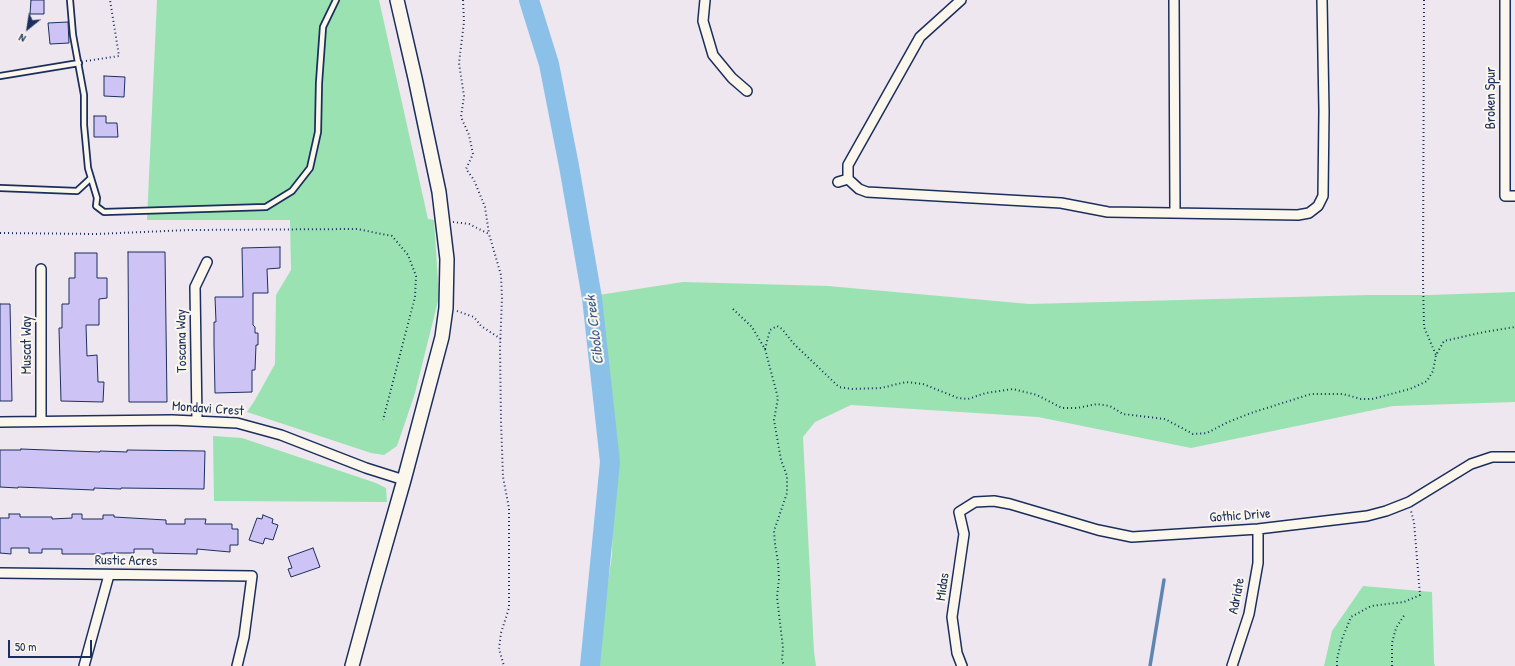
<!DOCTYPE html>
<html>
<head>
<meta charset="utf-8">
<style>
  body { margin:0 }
  #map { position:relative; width:1515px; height:666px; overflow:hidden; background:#eee7ef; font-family:"Patrick Hand",sans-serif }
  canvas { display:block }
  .north { position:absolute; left:8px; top:8px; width:40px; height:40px; -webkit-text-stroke:3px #fbf7ec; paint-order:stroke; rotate:210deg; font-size:11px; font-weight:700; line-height:16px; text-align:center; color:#1b2f5e }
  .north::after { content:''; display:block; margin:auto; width:14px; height:18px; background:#1b2f5e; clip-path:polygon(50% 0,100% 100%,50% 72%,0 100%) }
  .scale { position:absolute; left:8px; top:640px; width:84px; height:18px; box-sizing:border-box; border:2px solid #1b2f5e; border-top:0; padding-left:5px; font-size:12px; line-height:14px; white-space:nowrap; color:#1b2f5e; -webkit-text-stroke:3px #fbf7ec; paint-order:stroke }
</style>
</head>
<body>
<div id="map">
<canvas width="1515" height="666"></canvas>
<div class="north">N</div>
<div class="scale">50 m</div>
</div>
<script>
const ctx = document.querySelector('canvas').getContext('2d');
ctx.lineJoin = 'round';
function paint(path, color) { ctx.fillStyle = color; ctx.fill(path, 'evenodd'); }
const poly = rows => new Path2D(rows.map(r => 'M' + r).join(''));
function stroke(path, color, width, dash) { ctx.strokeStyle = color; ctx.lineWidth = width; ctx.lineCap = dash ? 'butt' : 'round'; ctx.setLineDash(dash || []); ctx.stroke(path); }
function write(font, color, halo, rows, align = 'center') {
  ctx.font = font + ' "Patrick Hand",sans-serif'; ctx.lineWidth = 4; ctx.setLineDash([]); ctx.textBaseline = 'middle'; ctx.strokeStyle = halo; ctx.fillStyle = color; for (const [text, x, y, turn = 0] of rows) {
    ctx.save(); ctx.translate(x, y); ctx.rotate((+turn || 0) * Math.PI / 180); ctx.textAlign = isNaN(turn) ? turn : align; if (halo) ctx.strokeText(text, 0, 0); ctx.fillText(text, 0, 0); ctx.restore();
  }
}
const green = poly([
  [157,0,379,0,428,219,434,220,439,297,415,393,409,411,397,446,384,455,371,453,247,412,255,400,275,364,276,295,291,270,290,220,147,220],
  [683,282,828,286,1029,304,1368,295,1429,295,1515,292,1515,402,1393,406,1191,448,1038,417,851,405,815,422,803,437,814,652,816,666,596,666,612,555,614,448,603,337,592,296],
  [213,436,242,438,376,483,386,488,387,502,214,501],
  [1363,586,1432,592,1434,663,1435,666,1324,666,1332,631]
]);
const stream = poly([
  [1150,666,1164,580]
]);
const river = poly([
  [529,0,549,64,569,166,592,298,610,462,590,666]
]);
const building = poly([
  [31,0,44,0,44,14,30,14,31,0],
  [68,22,69,43,50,44,48,23,68,22],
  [104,76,125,77,124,97,104,96,104,76],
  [94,116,106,116,106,123,117,123,118,137,94,137,94,116],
  [280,247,280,268,267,269,268,293,253,293,253,325,255,327,255,333,258,333,258,345,256,345,255,370,252,370,252,392,215,393,214,344,214,322,216,322,215,297,243,297,242,248,280,247],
  [128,252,165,252,167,402,129,402,128,252],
  [75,253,97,253,97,278,107,278,107,298,99,299,99,325,86,325,87,356,97,355,98,382,104,382,103,402,61,401,59,328,62,328,62,304,69,304,69,278,75,278,75,253],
  [0,304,10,304,12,401,0,401,0,304],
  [21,449,100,452,100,451,127,452,127,450,205,451,204,489,121,488,121,489,94,488,94,490,18,487,18,488,0,487,0,450,21,450,21,449],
  [9,514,20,514,20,517,52,517,52,519,72,518,72,514,82,514,82,519,103,519,103,515,114,515,114,517,166,520,166,524,185,524,185,519,206,519,205,524,232,524,232,529,238,529,238,545,230,545,230,552,197,549,197,554,153,553,153,549,134,549,134,553,105,553,105,554,62,554,62,549,42,549,42,553,29,553,29,548,11,548,11,554,0,553,0,518,9,518,9,514],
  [263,515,273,519,272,523,278,525,273,540,265,538,263,544,249,540,257,518,262,519,263,515],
  [313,548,320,567,291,577,288,569,292,568,288,557,313,548]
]);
const path = poly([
  [463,0,464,22,459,63,464,96,461,117,469,135,473,154,466,169,474,180,485,207,489,234],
  [1424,0,1423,280,1424,327,1436,355],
  [86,61,119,56,110,0],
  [453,222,469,224,489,234,501,275,502,298,500,348,501,421,503,477,509,508,509,608,501,633,499,649,504,666],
  [0,233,97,234,189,230,357,229,392,236,408,255,416,276,415,297,383,420],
  [733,309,752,327,765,349,778,398,774,420,781,460,787,476,787,493,774,531,775,544,778,562,779,579,777,597,783,648,782,660,784,666],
  [457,311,474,317,481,326,501,339],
  [765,349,770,330,777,326,782,329,794,344,839,387,852,389,881,388,906,382,923,384,958,398,968,399,986,393,1013,389,1037,395,1062,408,1077,408,1097,404,1110,406,1123,414,1165,419,1193,434,1207,433,1226,423,1251,413,1311,394,1343,394,1361,399,1372,399,1410,389,1427,381,1433,371,1436,355,1444,341,1484,332,1515,327],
  [1337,666,1337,659,1342,639,1351,617,1371,606,1404,602,1420,595,1414,522,1411,511],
  [1392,666,1392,643,1396,628,1405,614]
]);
const service = poly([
  [70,0,73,35,84,95,84,125,88,168,97,198,96,206,104,212,266,207,292,191,310,168,318,132,319,83,323,27,336,0],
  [0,76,79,63],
  [0,188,77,191,91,178]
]);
const minor = poly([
  [705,0,703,21,713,55,732,78,747,91],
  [961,0,920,37,848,165,848,179,859,189,867,192,1061,203,1108,212,1298,215,1309,213,1318,206,1323,196,1324,111,1322,0],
  [1174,0,1175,212],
  [1505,0,1505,196,1515,196],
  [838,182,848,179],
  [41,269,41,421],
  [197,421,195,287,207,262],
  [0,422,172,420,237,423,281,435,366,468,404,480],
  [0,573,252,576,244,637,237,666],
  [84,666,109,575],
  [962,666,957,653,952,617,964,534,959,512,975,502,994,501,1010,504,1098,530,1132,537,1258,529,1367,516,1386,511,1409,502,1471,464,1492,457,1515,457],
  [1232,666,1249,614,1258,563,1258,529]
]);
const secondary = poly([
  [352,666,374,585,404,480,442,337,446,308,447,259,439,192,415,78,397,0]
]);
const streetNames = [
  ["Broken Spur",1491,98,-90],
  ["Toscana Way",182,341,-91],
  ["Muscat Way",27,345,-90],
  ["Mondavi Crest",208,409,4],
  ["Gothic Drive",1240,516,-4],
  ["Rustic Acres",126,561,1],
  ["Midas",943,587,-82],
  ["Adriate",1237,596,-79]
];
const waterNames = [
  ["Cibolo Creek",595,330,-97]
];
paint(green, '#9ae2b1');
stroke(stream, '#5e86b1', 3.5);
stroke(river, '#8bc0e9', 20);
paint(building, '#cec3f5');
stroke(building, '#1b2f5e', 1);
stroke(service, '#1b2f5e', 8);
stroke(minor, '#1b2f5e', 12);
stroke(secondary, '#1b2f5e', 16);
stroke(path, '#1b2f5e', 2, [1, 3]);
stroke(service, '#fbf7ec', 4.5);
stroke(minor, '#fbf7ec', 9);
stroke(secondary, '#fbf7ec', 13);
write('14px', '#1b2f5e', '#fbf7ec', streetNames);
write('italic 15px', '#3d5a88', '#fbf7ec', waterNames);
</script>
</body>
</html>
